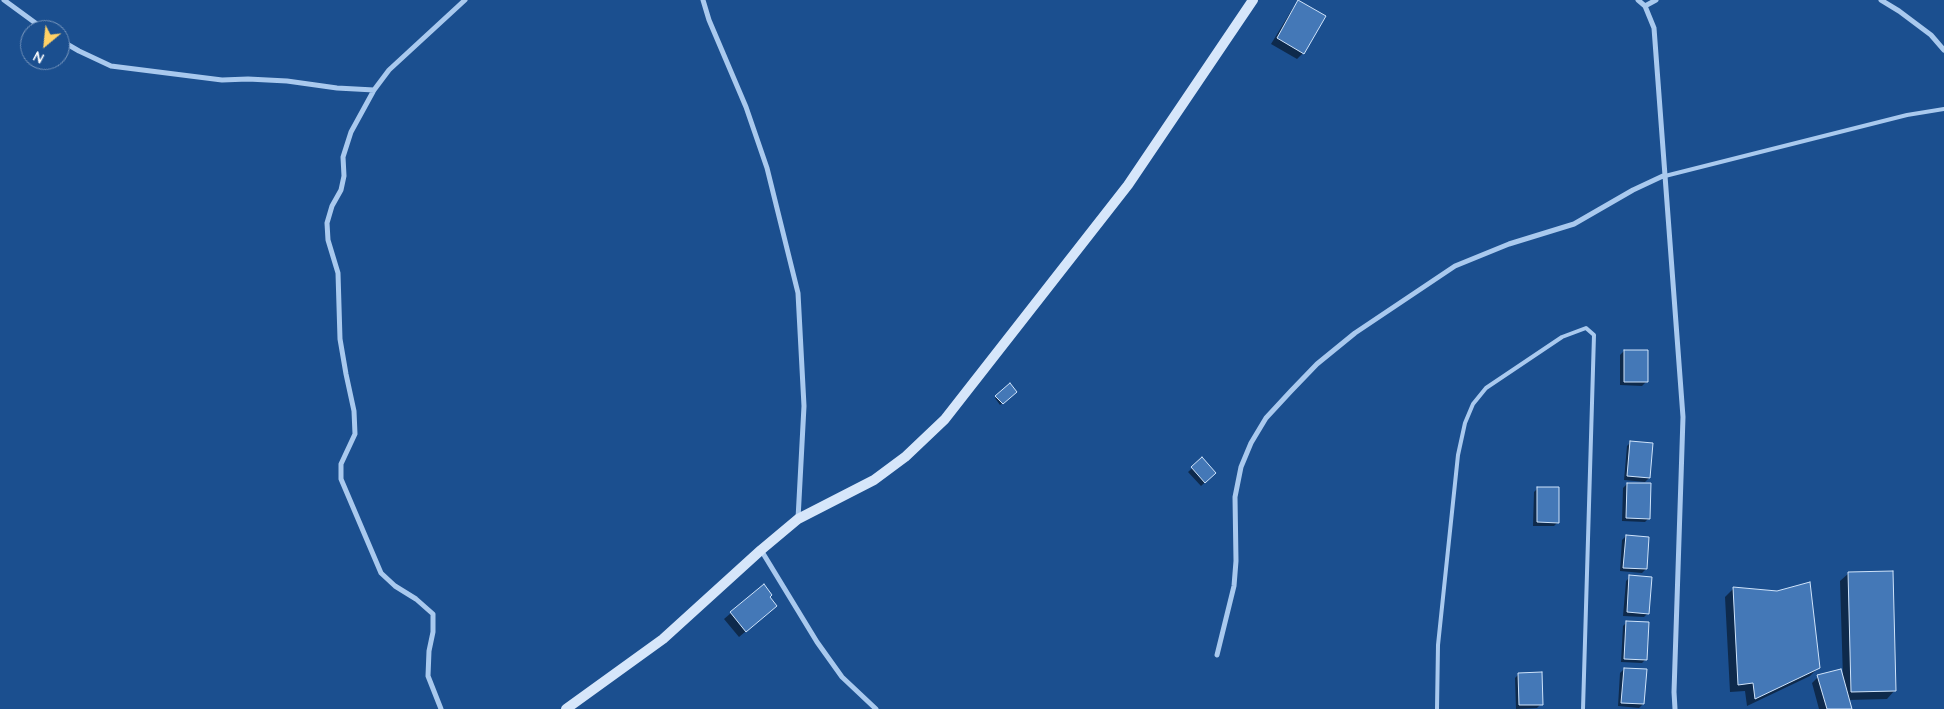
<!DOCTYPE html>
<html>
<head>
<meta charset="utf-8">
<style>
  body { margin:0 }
  #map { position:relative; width:1944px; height:709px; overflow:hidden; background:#1b4f8f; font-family:Quicksand,sans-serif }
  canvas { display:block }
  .north { position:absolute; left:20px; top:20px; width:50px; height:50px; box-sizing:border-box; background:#1b4f8f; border:1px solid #7695bc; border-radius:50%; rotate:208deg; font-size:14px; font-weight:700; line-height:20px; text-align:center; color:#fff }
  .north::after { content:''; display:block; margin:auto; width:18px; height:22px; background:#ffd166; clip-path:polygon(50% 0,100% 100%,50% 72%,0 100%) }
</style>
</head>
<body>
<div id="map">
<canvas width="1944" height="709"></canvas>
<div class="north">N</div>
</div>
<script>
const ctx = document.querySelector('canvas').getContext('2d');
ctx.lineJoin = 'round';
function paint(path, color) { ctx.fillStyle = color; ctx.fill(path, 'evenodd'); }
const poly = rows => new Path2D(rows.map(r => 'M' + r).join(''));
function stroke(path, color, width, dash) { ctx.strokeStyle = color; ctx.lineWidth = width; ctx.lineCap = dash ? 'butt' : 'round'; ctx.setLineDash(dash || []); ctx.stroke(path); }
const shadow = poly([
  [1299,1,1303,53,1297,59,1271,44,1293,8],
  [1624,351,1646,382,1642,386,1620,385,1620,355],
  [1010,385,1015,392,1000,405,995,398],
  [1631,442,1649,478,1645,482,1624,480,1627,446],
  [1202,459,1215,473,1201,486,1188,472],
  [1627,484,1649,518,1645,522,1622,521,1623,488],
  [1538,488,1558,522,1554,526,1533,526,1534,492],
  [1626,536,1646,569,1642,573,1620,571,1622,540],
  [1849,573,1895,690,1887,699,1848,700,1850,709,1819,709,1812,683,1818,677,1843,679,1840,581],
  [1630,577,1648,613,1644,617,1623,616,1626,581],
  [1733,589,1818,668,1810,676,1747,706,1745,691,1730,692,1725,597],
  [776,606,739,637,724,619,731,613],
  [1627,622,1646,659,1642,663,1621,662,1623,626],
  [1624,669,1643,704,1639,708,1618,706,1620,673],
  [1519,674,1541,704,1537,708,1516,709,1515,678]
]);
const building = poly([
  [1298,0,1326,16,1304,54,1277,38,1298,0],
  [1624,350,1648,350,1648,382,1624,382,1624,350],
  [1010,383,1017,392,1003,404,995,396,1010,383],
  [1630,441,1653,443,1650,478,1627,476,1630,441],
  [1202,457,1216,473,1205,483,1191,467,1202,457],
  [1627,483,1651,483,1650,519,1626,518,1627,483],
  [1537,487,1559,487,1559,523,1537,522,1537,487],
  [1626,535,1649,537,1647,569,1623,568,1626,535],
  [1893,571,1896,691,1851,692,1848,572,1893,571],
  [1629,575,1652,577,1649,614,1627,612,1629,575],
  [1810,582,1820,668,1755,699,1753,683,1738,685,1733,587,1777,591,1810,582],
  [764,584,772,595,770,597,777,606,746,632,730,612,764,584],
  [1626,621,1649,622,1647,660,1624,659,1626,621],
  [1624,668,1647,669,1644,704,1621,703,1624,668],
  [1841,669,1852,709,1827,709,1817,675,1841,669],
  [1542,672,1543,705,1519,705,1518,673,1542,672]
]);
const lane = poly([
  [1665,176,1907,115,1944,109],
  [1437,709,1438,645,1458,455,1465,423,1473,404,1486,388,1562,337,1586,328,1594,335,1583,709]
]);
const street = poly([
  [4,0,45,30],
  [703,0,709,20,746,107,767,168,798,293,804,406,798,519],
  [1638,0,1645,6,1654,28,1683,417,1674,692,1675,709],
  [1881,0,1899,11,1931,35,1944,50],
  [1645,6,1656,0],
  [60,40,79,51,111,66,222,80,248,79,287,81,337,88,374,90],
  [761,550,817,642,842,677,876,709],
  [1217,655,1234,586,1236,561,1235,497,1241,467,1251,443,1266,418,1291,391,1317,364,1355,333,1455,266,1509,244,1574,224,1633,190,1665,175],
  [441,709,428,676,429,651,433,632,433,614,416,599,395,586,381,573,341,479,341,464,355,434,354,411,346,374,340,339,338,273,328,240,327,223,332,206,341,190,344,176,343,157,351,132,374,90,389,70,465,0]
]);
const secondary = poly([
  [566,709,663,639,761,550,798,519,874,480,905,457,945,419,1128,185,1253,0]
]);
paint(shadow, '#0007');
paint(building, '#4478b7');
stroke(building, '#cfe3fa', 1);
stroke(lane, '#a9c9ee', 4);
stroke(street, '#a9c9ee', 5);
stroke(secondary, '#d6e6fa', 10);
</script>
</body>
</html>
